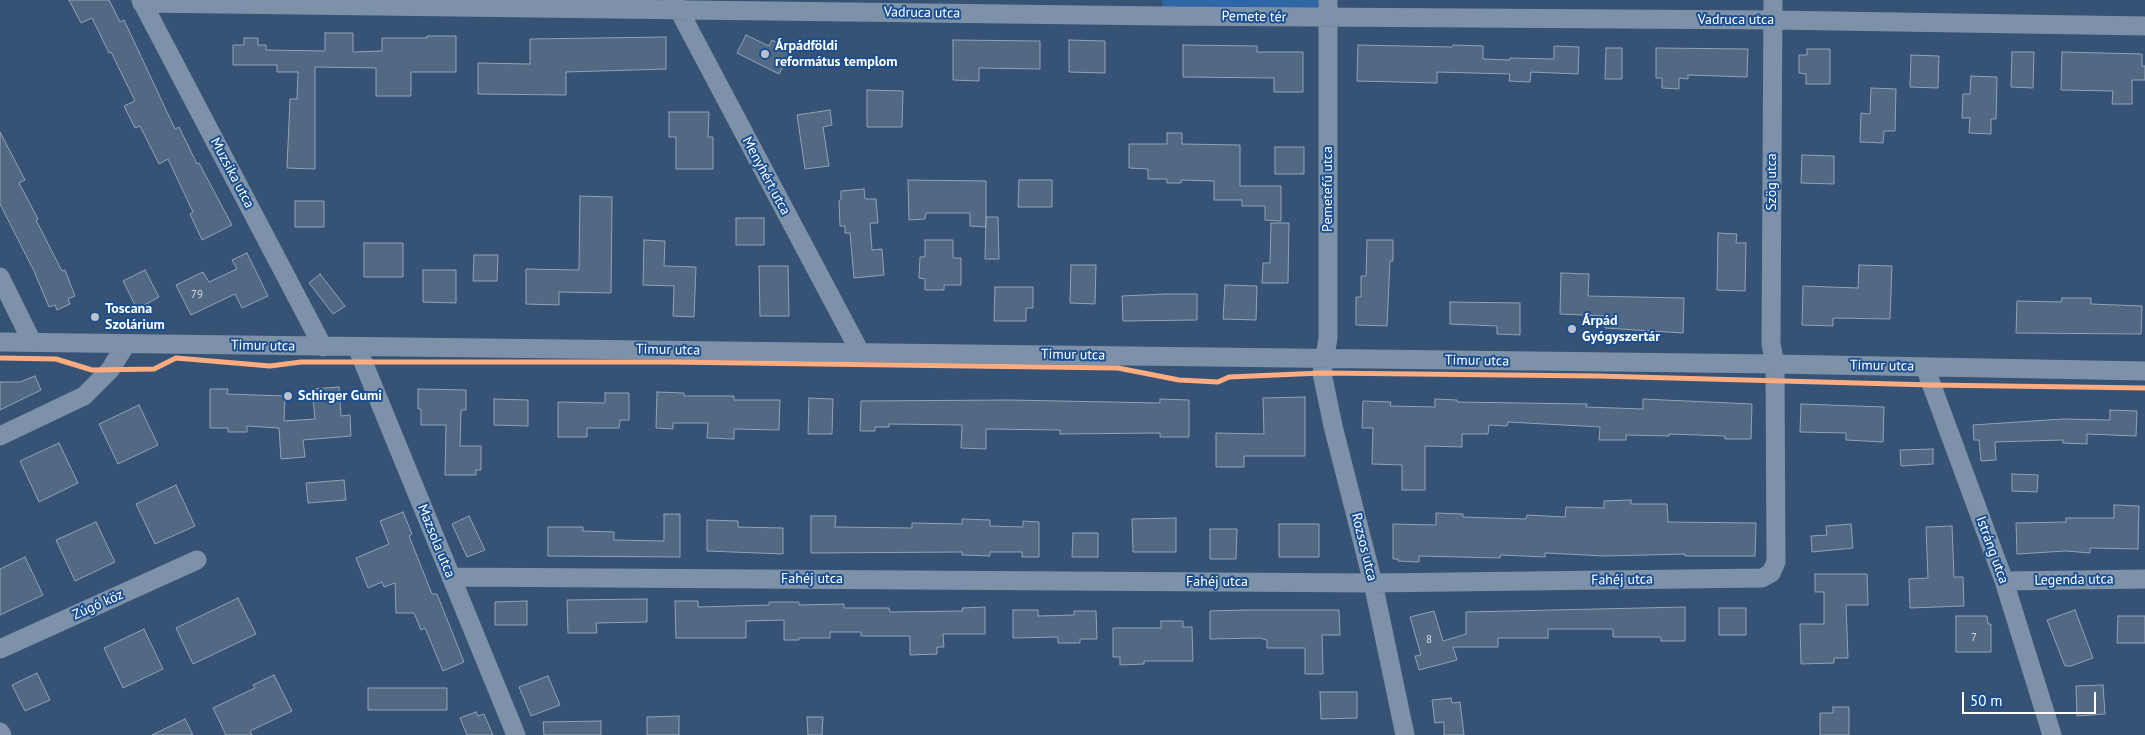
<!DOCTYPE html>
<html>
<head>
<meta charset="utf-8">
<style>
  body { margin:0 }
  #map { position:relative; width:2145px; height:735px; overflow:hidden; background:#365274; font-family:"PT Sans",sans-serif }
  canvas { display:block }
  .scale { position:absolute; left:1962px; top:692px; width:134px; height:22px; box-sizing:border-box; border:2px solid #fff; border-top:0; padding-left:6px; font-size:15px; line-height:18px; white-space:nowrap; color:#fff; -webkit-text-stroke:4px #1b4f8f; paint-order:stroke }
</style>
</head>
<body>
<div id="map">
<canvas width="2145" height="735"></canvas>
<div class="scale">50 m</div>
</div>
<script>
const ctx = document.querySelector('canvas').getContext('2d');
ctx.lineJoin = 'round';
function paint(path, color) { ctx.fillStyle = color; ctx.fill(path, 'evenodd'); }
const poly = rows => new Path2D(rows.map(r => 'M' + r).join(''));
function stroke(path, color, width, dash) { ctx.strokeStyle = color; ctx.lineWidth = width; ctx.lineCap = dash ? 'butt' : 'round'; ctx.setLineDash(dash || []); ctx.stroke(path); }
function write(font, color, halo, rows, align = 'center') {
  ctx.font = font + ' "PT Sans",sans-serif'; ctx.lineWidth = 4; ctx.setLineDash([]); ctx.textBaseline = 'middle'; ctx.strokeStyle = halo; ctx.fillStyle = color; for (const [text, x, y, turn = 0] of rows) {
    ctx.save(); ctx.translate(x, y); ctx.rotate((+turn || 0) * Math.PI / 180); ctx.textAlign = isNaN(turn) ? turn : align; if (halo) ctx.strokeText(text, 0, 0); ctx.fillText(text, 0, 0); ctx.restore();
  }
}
const green = poly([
  [1162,0,1328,0,1327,18,1162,16]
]);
const building = poly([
  [69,0,109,0,120,22,124,20,175,129,179,127,197,164,199,163,232,225,202,240,190,214,193,212,168,159,159,164,140,126,135,128,124,106,135,101,111,52,109,53,92,18,81,23,69,0],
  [325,33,353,33,353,52,382,51,382,38,427,38,427,36,456,36,456,72,411,72,411,96,376,96,376,68,315,67,315,169,287,168,290,99,297,99,298,72,277,72,277,65,233,65,233,45,244,45,244,38,258,38,258,45,266,45,266,50,325,51,325,33],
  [746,35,769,46,772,40,792,50,779,74,737,53,746,35],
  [666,37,666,69,566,72,566,95,478,94,478,63,530,64,530,39,666,37],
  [953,40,1040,41,1040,69,979,68,979,81,953,80,953,40],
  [1069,40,1105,41,1105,73,1069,72,1069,40],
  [1183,45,1257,46,1257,52,1303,52,1303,92,1274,92,1274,78,1183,77,1183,45],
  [1358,45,1452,47,1453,45,1483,46,1483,59,1510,60,1510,58,1554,59,1554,46,1579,47,1578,74,1531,72,1530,82,1509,81,1510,74,1437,72,1437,83,1357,81,1358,45],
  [1606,48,1622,48,1622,79,1605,79,1606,48],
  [1656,48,1748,49,1747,77,1688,75,1688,79,1679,78,1679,89,1662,88,1662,78,1656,78,1656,48],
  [1807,49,1830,49,1830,84,1806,84,1806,74,1799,73,1799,55,1807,55,1807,49],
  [2012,52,2034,52,2033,88,2011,87,2012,52],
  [2062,52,2142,54,2142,66,2145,66,2145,80,2132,80,2132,104,2112,104,2113,91,2061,90,2062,52],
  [1911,55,1939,56,1938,88,1910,87,1911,55],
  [1971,76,1997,77,1996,119,1991,119,1991,134,1969,133,1970,118,1962,118,1963,94,1970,94,1971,76],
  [1871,88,1896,89,1895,131,1884,131,1883,143,1860,142,1861,113,1870,114,1871,88],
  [867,90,903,91,902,127,867,127,867,90],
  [830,110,832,125,823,127,829,166,805,169,797,115,830,110],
  [669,112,709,112,708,137,713,137,713,169,676,169,676,137,669,137,669,112],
  [0,132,25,180,19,183,38,219,36,220,62,271,65,270,75,296,68,299,70,304,57,310,55,305,49,307,34,271,0,204,0,132],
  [1167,133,1182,133,1182,144,1240,145,1240,186,1281,186,1281,221,1265,220,1265,206,1242,206,1242,200,1214,200,1214,181,1181,180,1181,183,1167,183,1167,179,1148,179,1148,169,1129,168,1129,144,1167,144,1167,133],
  [1275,147,1304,147,1304,174,1275,174,1275,147],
  [1802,155,1834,156,1834,184,1801,183,1802,155],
  [908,180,986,181,986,227,970,226,970,213,926,213,925,219,909,220,908,180],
  [1019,180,1052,180,1052,207,1018,207,1019,180],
  [864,189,865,199,876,199,878,223,870,223,872,250,882,249,884,275,854,278,850,233,845,233,845,226,840,226,839,201,841,199,841,191,864,189],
  [580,196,612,197,611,293,559,292,559,305,526,304,526,269,579,270,580,196],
  [295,201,324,201,324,227,295,227,295,201],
  [986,217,998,217,999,259,985,259,986,217],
  [736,218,764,218,764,245,736,245,736,218],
  [1271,223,1289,223,1288,283,1262,283,1263,263,1270,263,1271,223],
  [1718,233,1737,234,1736,243,1746,243,1745,291,1717,290,1718,233],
  [644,240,665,241,664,266,696,267,694,317,673,316,674,286,643,285,644,240],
  [925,240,953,240,953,258,961,258,961,285,944,285,944,290,925,290,925,279,919,278,920,257,925,257,925,240],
  [1367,240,1393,240,1393,261,1390,261,1387,326,1356,325,1356,297,1361,297,1361,276,1366,276,1367,240],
  [364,243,403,243,403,277,364,277,364,243],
  [247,253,268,296,242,308,235,294,191,315,176,285,203,272,209,282,237,269,232,260,247,253],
  [474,255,498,255,497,281,473,281,474,255],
  [1071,265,1096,265,1095,304,1070,303,1071,265],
  [1859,265,1892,266,1890,319,1833,318,1833,326,1802,325,1803,286,1858,288,1859,265],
  [759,266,788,266,789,316,760,316,759,266],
  [145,270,159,297,137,309,123,281,145,270],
  [423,270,456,270,456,303,423,302,423,270],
  [1561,273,1589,274,1588,296,1684,298,1683,333,1605,328,1606,316,1560,314,1561,273],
  [320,274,345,306,333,314,309,283,320,274],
  [1225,285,1257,286,1256,320,1223,319,1225,285],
  [995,287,1033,287,1033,308,1026,308,1026,321,994,321,995,287],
  [1165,294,1197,294,1197,320,1123,321,1122,296,1165,294],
  [2062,298,2091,298,2091,304,2142,306,2141,334,2016,333,2017,301,2061,302,2062,298],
  [1450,302,1520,303,1520,335,1497,334,1497,326,1450,324,1450,302],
  [35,376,41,390,0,410,0,382,20,382,35,376],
  [339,387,341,416,350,415,351,436,303,440,305,457,281,459,279,428,247,426,247,432,228,432,228,428,210,428,210,389,228,389,227,394,285,396,284,421,315,419,312,389,339,387],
  [418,389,466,390,466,410,461,410,460,446,481,446,481,470,476,470,476,475,445,475,446,425,421,425,421,409,418,409,418,389],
  [657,392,684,393,684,396,734,396,734,400,780,400,779,430,734,429,734,439,707,438,708,423,673,423,673,429,656,428,657,392],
  [605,393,629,393,629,420,620,420,619,428,587,428,587,437,558,437,558,402,605,403,605,393],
  [1305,397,1305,456,1244,456,1244,467,1216,467,1216,433,1264,434,1263,398,1305,397],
  [809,398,833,399,832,434,808,434,809,398],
  [494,399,528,400,528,426,494,425,494,399],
  [1160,399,1189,400,1189,437,1160,437,1160,433,1060,434,1060,430,986,429,986,449,961,448,962,425,889,424,889,427,875,427,875,431,860,431,861,401,1009,400,1160,403,1160,399],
  [1435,399,1457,400,1457,402,1587,404,1586,407,1643,409,1643,399,1752,404,1751,439,1725,439,1725,436,1669,434,1669,436,1626,435,1626,440,1599,440,1600,427,1508,422,1507,426,1489,425,1488,434,1462,434,1462,447,1425,446,1425,490,1402,490,1402,465,1372,464,1373,428,1362,428,1363,401,1391,402,1390,406,1435,407,1435,399],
  [1801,404,1884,407,1883,442,1846,440,1846,433,1800,432,1801,404],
  [139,405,158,445,118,464,99,424,139,405],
  [2110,410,2137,411,2136,436,2087,434,2087,444,2063,443,2063,440,1995,442,1996,460,1981,461,1979,440,1974,440,1973,425,2063,419,2110,420,2110,410],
  [59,443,78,483,39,502,20,461,59,443],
  [1933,449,1933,464,1901,466,1900,450,1933,449],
  [2012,474,2038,475,2037,492,2012,491,2012,474],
  [344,480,346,500,308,503,306,483,344,480],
  [176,485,195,526,155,544,136,504,176,485],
  [1631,500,1631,504,1667,504,1668,522,1756,523,1755,556,1685,556,1685,554,1605,556,1545,553,1545,557,1500,555,1500,558,1419,556,1419,562,1398,561,1398,559,1393,559,1393,524,1436,525,1436,513,1463,514,1463,517,1526,519,1527,515,1565,517,1566,507,1604,508,1604,501,1631,500],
  [2114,505,2139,506,2138,549,2090,548,2090,553,2066,551,2017,554,2016,523,2066,522,2066,518,2114,518,2114,505],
  [403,512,412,534,409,536,432,594,437,594,464,662,443,671,425,628,421,630,414,613,396,613,395,583,384,587,382,582,368,588,356,558,389,544,380,521,403,512],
  [664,514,680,514,680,557,548,556,548,527,583,527,583,531,614,532,614,540,664,541,664,514],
  [469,516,485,550,467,557,452,524,469,516],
  [811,516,836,516,835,527,912,528,912,523,962,524,962,519,990,520,990,526,1023,527,1023,521,1039,522,1039,557,1022,557,1022,552,990,552,990,556,962,555,962,552,811,553,811,516],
  [1176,518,1176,552,1133,552,1132,519,1176,518],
  [707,520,738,521,738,527,783,528,783,554,707,551,707,520],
  [96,522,115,562,75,581,56,540,96,522],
  [1279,524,1319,524,1319,557,1279,557,1279,524],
  [1851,524,1853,548,1812,552,1811,536,1827,535,1826,526,1851,524],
  [1952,526,1954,577,1963,577,1964,606,1910,608,1909,579,1928,578,1926,527,1952,526],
  [1210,529,1237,529,1236,559,1210,559,1210,529],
  [1073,533,1098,533,1098,557,1072,557,1073,533],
  [25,557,43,595,0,615,0,569,25,557],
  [1815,574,1867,574,1868,605,1846,605,1848,658,1834,658,1834,663,1801,664,1800,624,1824,624,1824,592,1815,592,1815,574],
  [238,598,256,634,193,664,176,628,238,598],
  [647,599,647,622,596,623,597,633,568,633,567,600,647,599],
  [527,601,527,625,495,625,495,602,527,601],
  [675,601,698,601,698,607,769,605,769,602,799,602,799,605,844,604,844,608,889,608,890,612,963,611,962,608,985,607,985,634,943,634,944,647,937,647,937,654,910,655,910,636,861,636,861,632,830,632,830,638,799,638,799,640,784,640,784,620,746,621,746,638,676,638,675,601],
  [1685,607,1685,641,1661,641,1661,637,1613,637,1613,629,1548,629,1548,638,1498,638,1498,647,1453,647,1457,660,1419,670,1415,656,1421,655,1410,617,1434,611,1443,641,1466,634,1466,612,1685,607],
  [1719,608,1746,608,1746,635,1719,635,1719,608],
  [1013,610,1038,610,1038,616,1074,615,1074,611,1096,611,1097,639,1080,639,1080,643,1058,643,1058,637,1013,638,1013,610],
  [1245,610,1339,610,1340,635,1322,635,1323,674,1305,674,1305,648,1267,648,1267,640,1260,638,1210,639,1210,611,1245,610],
  [2075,610,2093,658,2071,666,2065,666,2047,620,2075,610],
  [1956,616,1987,616,1988,624,1991,624,1991,652,1956,652,1956,616],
  [2118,616,2145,616,2145,643,2117,643,2118,616],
  [1161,621,1183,621,1183,627,1192,627,1193,661,1144,661,1144,664,1120,665,1120,657,1113,657,1113,628,1161,628,1161,621],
  [144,629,163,669,123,688,104,648,144,629],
  [37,673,50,700,25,711,12,685,37,673],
  [274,675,292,711,250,731,252,735,226,735,213,708,255,688,253,685,274,675],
  [548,676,560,705,531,716,519,687,548,676],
  [2103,685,2105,714,2077,716,2076,686,2103,685],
  [368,688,447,688,447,710,368,710,368,688],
  [1320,692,1357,692,1357,718,1321,719,1320,692],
  [1451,698,1452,703,1460,702,1464,735,1444,735,1444,722,1435,723,1432,700,1451,698],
  [1833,707,1849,707,1849,735,1820,735,1820,713,1833,713,1833,707],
  [476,712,478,716,484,714,493,735,467,735,460,718,476,712],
  [679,716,679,735,647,735,647,717,679,716],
  [807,717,823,717,822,735,808,735,807,717],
  [185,719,193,735,152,735,185,719],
  [601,721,601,735,544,735,543,722,601,721]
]);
const minor = poly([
  [141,0,323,347],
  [1328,0,1328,338,1322,373,1333,426,1373,583,1405,735],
  [674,1,860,352],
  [142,3,1162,16,1773,20,2145,26],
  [0,277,32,342],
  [0,342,1775,364,2145,371],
  [357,347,516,735],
  [1925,367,2004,581,2052,735],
  [0,436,84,396,110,370,126,344],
  [451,577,1373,583,1762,578,1771,573,1776,562,1775,364,1771,344,1773,0],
  [2004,581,2145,579],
  [0,649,197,560],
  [0,732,2,735]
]);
const cycleway = poly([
  [0,358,56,359,92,370,154,369,176,358,270,366,301,362,669,362,1118,368,1179,380,1218,382,1229,377,1322,373,1597,376,1932,385,2145,388]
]);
const markers = [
  [765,54,5,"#b9c2ce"],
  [95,317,5,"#b9c2ce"],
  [1572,329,5,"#b9c2ce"],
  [288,396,5,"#b9c2ce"]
];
const numberNames = [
  ["79",197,295],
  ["7",1974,638],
  ["8",1429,640]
];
const streetNames = [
  ["Vadruca utca",922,13,1],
  ["Pemete tér",1254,17,1],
  ["Vadruca utca",1736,20],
  ["Muzsika utca",232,173,62],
  ["Menyhért utca",766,176,62],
  ["Szög utca",1772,182,-90],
  ["Pemetefű utca",1328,189,-90],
  ["Timur utca",263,346,1],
  ["Timur utca",668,350,1],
  ["Timur utca",1073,355,1],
  ["Timur utca",1477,361,1],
  ["Timur utca",1882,366,1],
  ["Mazsola utca",436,541,68],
  ["Rozsos utca",1364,547,76],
  ["Istráng utca",1992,550,70],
  ["Fahéj utca",812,579],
  ["Fahéj utca",1622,580,-1],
  ["Legenda utca",2074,580,-1],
  ["Fahéj utca",1217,582],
  ["Zúgó köz",98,605,-24]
];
const poiNames = [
  ["Árpádföldi",775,46],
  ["református templom",775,62],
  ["Toscana",105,309],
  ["Szolárium",105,325],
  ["Árpád",1582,321],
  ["Gyógyszertár",1582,337],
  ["Schirger Gumi",298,396]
];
paint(green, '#2f66a5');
paint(building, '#526984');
stroke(building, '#92a2b6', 1);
stroke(minor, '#7d92a8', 19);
stroke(cycleway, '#ffac80', 5);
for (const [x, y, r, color] of markers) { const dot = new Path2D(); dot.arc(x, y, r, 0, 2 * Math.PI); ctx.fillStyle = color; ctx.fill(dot); stroke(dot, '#1b4f8f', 2); }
write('11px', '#d4dae0', null, numberNames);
write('14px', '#fff', '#1b4f8f', streetNames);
write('bold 14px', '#fff', '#1b4f8f', poiNames, 'left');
</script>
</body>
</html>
